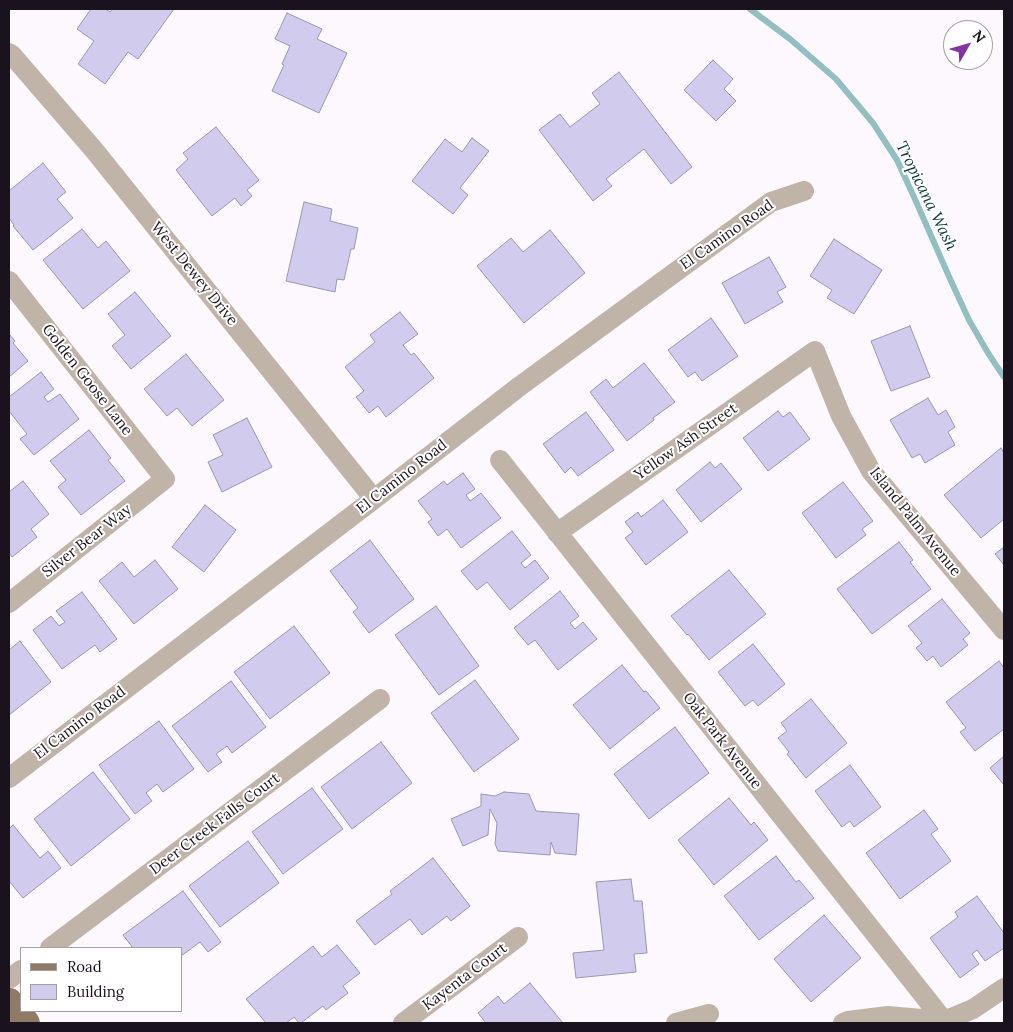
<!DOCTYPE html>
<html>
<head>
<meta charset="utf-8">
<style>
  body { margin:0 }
  #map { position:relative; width:1013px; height:1032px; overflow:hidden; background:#fdf8fe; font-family:Lora,serif }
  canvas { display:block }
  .frame { position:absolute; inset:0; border:10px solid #1a121c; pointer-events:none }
  .legend { position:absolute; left:20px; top:947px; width:162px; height:65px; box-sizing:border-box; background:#fff; border:1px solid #a3a0a4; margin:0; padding:6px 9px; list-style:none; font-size:15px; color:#1a121c }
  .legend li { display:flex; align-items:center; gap:10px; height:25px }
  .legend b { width:25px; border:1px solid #a3a0a4 }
  .north { position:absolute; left:943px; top:20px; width:50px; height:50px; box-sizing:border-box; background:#fff; border:1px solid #a3a0a4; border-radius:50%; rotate:52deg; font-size:14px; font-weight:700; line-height:20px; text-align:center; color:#1a121c }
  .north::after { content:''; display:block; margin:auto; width:18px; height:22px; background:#8734a3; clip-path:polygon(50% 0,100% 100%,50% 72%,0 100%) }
</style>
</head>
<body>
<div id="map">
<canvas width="1013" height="1032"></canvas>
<div class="frame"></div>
<ul class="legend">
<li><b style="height:6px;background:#8f7a66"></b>Road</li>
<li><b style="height:14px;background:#d1cbed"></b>Building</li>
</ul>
<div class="north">N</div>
</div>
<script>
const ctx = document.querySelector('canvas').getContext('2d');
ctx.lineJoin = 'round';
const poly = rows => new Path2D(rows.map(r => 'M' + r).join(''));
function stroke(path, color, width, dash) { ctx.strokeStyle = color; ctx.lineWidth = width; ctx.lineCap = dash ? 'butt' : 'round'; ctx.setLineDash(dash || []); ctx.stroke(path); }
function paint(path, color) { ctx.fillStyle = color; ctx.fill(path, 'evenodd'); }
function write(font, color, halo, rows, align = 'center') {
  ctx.font = font + ' Lora,serif'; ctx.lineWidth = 4; ctx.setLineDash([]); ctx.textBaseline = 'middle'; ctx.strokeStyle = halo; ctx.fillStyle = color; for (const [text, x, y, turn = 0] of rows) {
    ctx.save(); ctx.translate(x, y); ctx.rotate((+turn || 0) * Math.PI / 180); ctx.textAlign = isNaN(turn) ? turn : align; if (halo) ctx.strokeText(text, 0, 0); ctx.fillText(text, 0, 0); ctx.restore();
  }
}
const stream = poly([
  [750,9,790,39,836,79,873,123,897,160,914,197,951,281,969,320,988,353,1004,377]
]);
const building = poly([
  [91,9,105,9,110,12,112,9,174,9,138,59,128,52,105,84,78,64,94,41,77,29,91,9],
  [287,13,322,29,317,39,347,53,319,113,272,91,284,65,282,64,290,46,275,39,287,13],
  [713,60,733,79,724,89,736,101,716,121,684,90,713,60],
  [619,72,692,167,671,184,644,149,606,179,612,186,593,201,539,130,560,114,570,127,600,104,592,93,619,72],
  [216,127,259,180,247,190,252,196,241,206,235,198,212,216,176,170,188,159,183,153,216,127],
  [472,138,489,151,460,188,468,195,453,214,412,181,445,139,462,152,472,138],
  [43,163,66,192,57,199,73,218,33,250,13,226,14,225,9,218,9,191,43,163],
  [304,202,332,209,330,221,358,228,354,249,351,249,344,280,337,279,335,292,286,281,304,202],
  [82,229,98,248,106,241,130,271,83,309,43,260,82,229],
  [550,230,585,273,524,323,477,266,511,238,523,252,550,230],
  [834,239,882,270,854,314,827,298,832,290,810,276,834,239],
  [769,257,786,287,777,292,783,302,745,324,722,283,769,257],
  [135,292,171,336,131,369,112,346,125,335,108,314,135,292],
  [400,312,418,334,403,345,411,355,414,353,434,378,386,417,378,406,369,413,356,397,364,391,345,367,375,342,370,335,400,312],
  [711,318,738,356,702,381,695,372,688,377,668,350,711,318],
  [910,326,930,377,891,391,871,341,910,326],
  [9,334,15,341,13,343,28,361,9,377,9,334],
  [186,354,224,400,192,426,177,408,167,416,144,389,186,354],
  [644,363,675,402,653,418,654,420,627,441,590,392,606,379,613,388,644,363],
  [41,372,54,389,44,397,48,402,60,394,79,419,34,455,20,439,27,434,9,411,9,397,41,372],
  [928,398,938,415,946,410,955,427,948,432,955,445,925,463,920,454,912,458,890,420,928,398],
  [778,411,783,417,790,412,810,439,768,471,743,438,778,411],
  [586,412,614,450,578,476,571,467,565,473,543,444,586,412],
  [247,418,272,467,222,492,208,462,223,455,213,435,247,418],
  [89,430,111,458,108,460,125,481,81,515,58,487,66,480,50,461,89,430],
  [1001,448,1004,453,1004,519,981,538,944,495,1001,448],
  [710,462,715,468,721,463,742,489,701,522,676,490,710,462],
  [463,473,475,489,466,495,470,501,481,493,501,518,461,548,447,529,438,536,428,522,432,519,418,501,444,481,447,485,463,473],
  [23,481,49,514,31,529,37,537,12,557,9,553,9,492,23,481],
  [843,482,873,521,862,529,866,535,836,558,802,513,843,482],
  [663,500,688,532,646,565,625,538,633,532,625,522,638,512,641,517,663,500],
  [205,505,236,530,204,572,172,547,205,505],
  [512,531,531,555,521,563,525,568,535,560,549,578,510,610,487,582,477,590,461,571,512,531],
  [370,540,414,599,369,633,353,612,358,608,330,571,370,540],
  [899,542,913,560,910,562,931,589,872,634,837,589,899,542],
  [1004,547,1004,565,995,554,1004,547],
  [155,560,178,589,134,624,99,581,122,562,134,577,155,560],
  [729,570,766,614,709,660,688,634,687,635,671,616,729,570],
  [560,591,579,616,570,623,575,629,583,622,597,639,558,670,535,640,528,645,514,628,560,591],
  [82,592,117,639,100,652,95,645,62,669,33,630,51,616,59,626,65,622,56,611,82,592],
  [942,599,970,633,963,639,968,645,941,667,933,656,927,661,916,648,922,643,908,626,942,599],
  [436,606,479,666,439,695,395,635,436,606],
  [294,626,330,673,270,719,234,672,294,626],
  [20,641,51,682,9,715,9,650,20,641],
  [753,644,785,684,758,706,753,700,745,706,718,672,753,644],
  [999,661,1004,668,1004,729,975,751,960,732,966,728,946,702,999,661],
  [622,665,644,692,646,691,660,708,610,749,573,705,622,665],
  [475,680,519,739,474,772,431,713,475,680],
  [231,681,266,727,232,753,227,746,216,754,222,762,208,772,172,726,231,681],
  [811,699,847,743,806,778,787,754,789,752,778,738,787,731,781,723,811,699],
  [159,721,194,769,163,792,157,784,146,793,152,801,135,814,99,765,159,721],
  [675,727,709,773,649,819,614,774,675,727],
  [381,742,412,783,352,829,321,787,381,742],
  [1004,756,1004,785,990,768,1004,756],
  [850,765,881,807,854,827,850,821,842,827,815,791,850,765],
  [93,772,130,819,71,866,34,819,93,772],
  [312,788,343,829,283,874,252,832,312,788],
  [504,792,529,794,536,811,579,814,576,855,555,853,551,842,550,855,498,851,495,844,497,823,490,809,488,835,463,846,451,819,481,806,481,794,495,796,504,792],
  [729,798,751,825,754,822,768,840,714,885,678,840,729,798],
  [924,810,938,829,931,834,951,861,900,899,866,853,924,810],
  [13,825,40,858,48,851,61,868,23,898,9,881,9,829,13,825],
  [248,841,279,883,220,927,189,886,248,841],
  [776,856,796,882,799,880,814,898,759,940,724,896,776,856],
  [433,858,470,906,451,921,447,916,422,935,410,919,375,945,356,921,392,894,390,891,433,858],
  [631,879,634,901,642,901,647,953,634,954,636,972,576,978,573,953,604,950,596,882,631,879],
  [183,891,221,942,208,952,200,942,181,956,181,948,133,948,123,935,183,891],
  [977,896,1004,933,1004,948,985,961,977,950,972,954,979,964,960,978,930,938,958,917,955,912,977,896],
  [824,915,861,958,811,1002,774,959,824,915],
  [337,945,360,973,343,986,348,993,326,1010,323,1006,301,1023,299,1023,294,1017,286,1023,266,1023,246,999,313,946,322,957,337,945],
  [530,983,563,1023,486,1023,478,1013,498,996,504,1004,530,983]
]);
const minor = poly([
  [9,53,12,55,94,150,374,499],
  [9,281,165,479,9,603],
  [500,460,944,1021],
  [557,533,815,351,841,416,871,471,1004,630],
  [9,778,374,499,520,386,771,202,804,191],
  [50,948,380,699],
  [9,979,21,970],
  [403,1023,518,937],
  [676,1023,709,1014],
  [843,1023,848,1021,888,1016,944,1021,973,1009,1004,988]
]);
const primary = poly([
  [9,1002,26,1023]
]);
const streetNames = [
  ["El Camino Road",727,235,-35],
  ["West Dewey Drive",194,274,51],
  ["Golden Goose Lane",87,380,52],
  ["Yellow Ash Street",686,442,-35],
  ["El Camino Road",402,477,-38],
  ["Island Palm Avenue",915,522,51],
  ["Silver Bear Way",87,541,-38],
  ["El Camino Road",80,723,-37],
  ["Oak Park Avenue",722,741,52],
  ["Deer Creek Falls Court",215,824,-37],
  ["Kayenta Court",465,977,-37]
];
const waterNames = [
  ["Tropicana Wash",926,196,64]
];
stroke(stream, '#93bfc2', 6);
paint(building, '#d1cbed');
stroke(building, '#9b95b4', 1);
stroke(minor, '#c0b4a9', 20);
stroke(primary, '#8f7a66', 28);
write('15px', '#1a121c', '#fff', streetNames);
write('italic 16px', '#093638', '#fff', waterNames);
</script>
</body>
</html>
